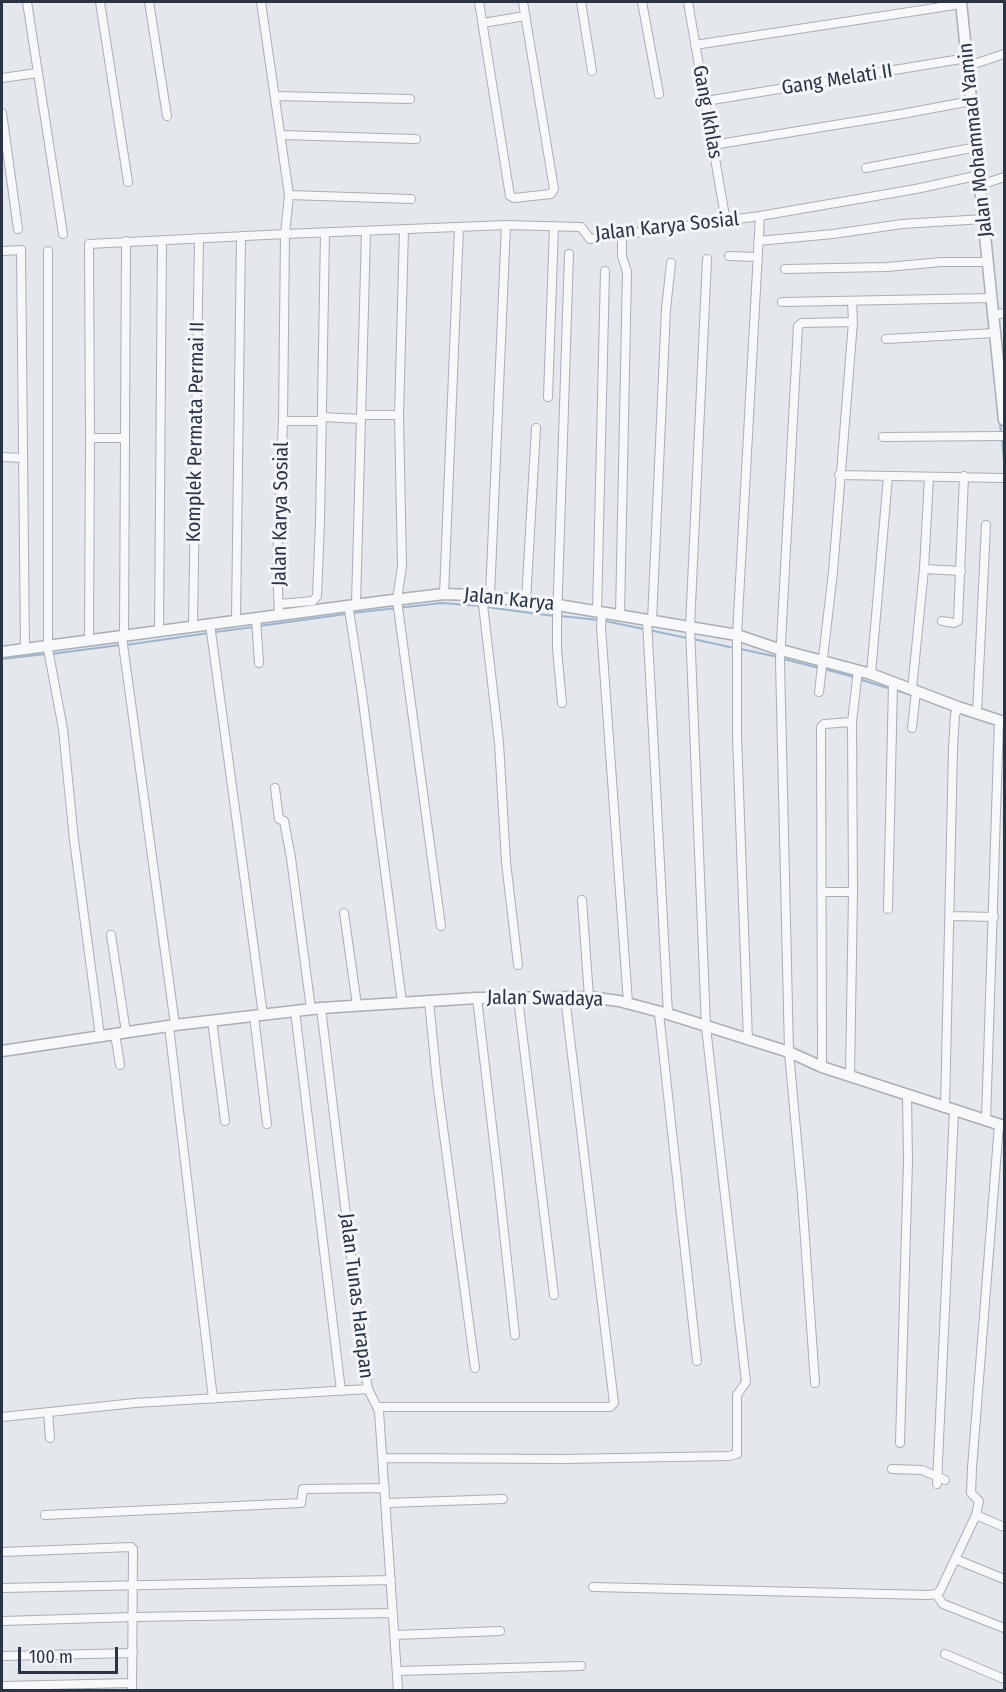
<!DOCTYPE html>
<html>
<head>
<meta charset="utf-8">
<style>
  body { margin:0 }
  #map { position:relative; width:1006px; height:1692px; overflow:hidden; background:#e4e7ec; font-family:"Fira Sans Condensed",sans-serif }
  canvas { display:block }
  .frame { position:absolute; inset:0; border:3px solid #2b3445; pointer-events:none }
  .scale { position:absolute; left:18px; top:1647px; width:100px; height:27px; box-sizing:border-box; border:3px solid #2b3445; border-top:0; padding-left:8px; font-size:18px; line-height:21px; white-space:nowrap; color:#2b3445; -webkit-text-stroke:4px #f4f6f9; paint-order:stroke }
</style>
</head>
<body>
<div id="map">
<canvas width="1006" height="1692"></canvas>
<div class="frame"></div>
<div class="scale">100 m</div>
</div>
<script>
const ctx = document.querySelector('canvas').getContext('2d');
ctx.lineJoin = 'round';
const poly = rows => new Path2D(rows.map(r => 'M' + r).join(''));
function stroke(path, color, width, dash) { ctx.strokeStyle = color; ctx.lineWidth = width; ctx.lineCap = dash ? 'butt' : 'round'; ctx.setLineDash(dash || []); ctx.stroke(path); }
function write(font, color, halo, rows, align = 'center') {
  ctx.font = font + ' "Fira Sans Condensed",sans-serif'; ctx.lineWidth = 6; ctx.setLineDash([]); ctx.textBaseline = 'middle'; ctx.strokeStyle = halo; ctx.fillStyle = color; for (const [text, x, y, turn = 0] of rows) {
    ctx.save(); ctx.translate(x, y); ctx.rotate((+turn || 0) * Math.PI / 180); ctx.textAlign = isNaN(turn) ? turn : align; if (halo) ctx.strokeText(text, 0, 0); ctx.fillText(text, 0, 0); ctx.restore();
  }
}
const stream = poly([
  [1000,422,1001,434],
  [1002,440,1004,461],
  [486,607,554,616],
  [352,613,442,603,480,606],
  [560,616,599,620],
  [605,621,687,638],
  [259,626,346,614],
  [215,632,254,627],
  [693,639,734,648],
  [126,645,209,633],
  [740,649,778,657],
  [51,654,120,645],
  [2,659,46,654],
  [784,659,819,668],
  [824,669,854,677],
  [859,679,891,689],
  [896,690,914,696]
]);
const minor = poly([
  [27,2,63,234],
  [100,2,128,182],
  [149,2,167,116],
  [479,2,510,196,514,198,551,194,554,189,523,2],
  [581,2,592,71],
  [642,2,659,94],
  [688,2,726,222],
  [483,23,525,16],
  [695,45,961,4],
  [968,66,1004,54],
  [2,78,37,73],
  [275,96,410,99],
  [706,101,967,58],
  [2,113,18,229],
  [281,135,416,139],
  [713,145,902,114,971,101],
  [866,168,977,147],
  [981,185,1004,177],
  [289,195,411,199],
  [404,230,399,415,402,566,397,600,441,926],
  [758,241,833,234,902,224,984,219],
  [2,251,21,250,25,650],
  [48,251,48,649,63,729,74,840,100,1036],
  [729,256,757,257],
  [785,269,887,267,941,262,988,262],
  [852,301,853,322],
  [782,302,992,298],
  [994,315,1004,313],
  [886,339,995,333],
  [548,397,554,226],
  [361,415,399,415],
  [323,417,360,419],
  [283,421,322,421],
  [883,437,1004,436],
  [125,438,90,438,89,244,285,234,289,195,261,2],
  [2,457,23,458],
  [839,475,1004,478],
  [924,569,961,571],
  [444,594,459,228],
  [482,596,499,743,506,862,518,965],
  [490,596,506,225],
  [526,601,536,428],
  [279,604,313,601,317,596,320,522,325,233],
  [356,604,366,232],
  [350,606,349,610,362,694,402,1002],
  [597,612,605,271],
  [602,612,601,627,628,1003],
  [279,615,277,565,283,421,285,234,506,225,581,227,590,239,760,216,916,189,980,175],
  [620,615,627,272,622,256,622,235],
  [256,618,259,663],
  [236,620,241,236],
  [647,620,668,1014],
  [652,621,666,309,671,263],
  [942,621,954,623,958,621,964,476],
  [210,624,263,1015],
  [193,626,199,238],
  [159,631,162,241],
  [122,637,175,1025],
  [124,637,126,241],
  [89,641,90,438],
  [871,674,888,476],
  [912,689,924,569,929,477],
  [562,703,557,649,557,621,569,254],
  [977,713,986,525],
  [912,728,916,691],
  [275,788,279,819,284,821,291,858,311,1009],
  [821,892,853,892],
  [582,900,589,997],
  [888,909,893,683],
  [344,913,357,1005],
  [951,916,994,917],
  [111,935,126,1032],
  [477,998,498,1177,515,1335],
  [518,998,554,1295],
  [429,1001,437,1082,475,1368],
  [321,1008,365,1371,368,1389,379,1411,398,1690],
  [295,1011,341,1391],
  [659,1013,697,1361],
  [254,1016,267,1124],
  [212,1020,225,1121],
  [169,1026,213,1399],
  [115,1034,120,1065],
  [748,1040,737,736,737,635,760,216],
  [822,1067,821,727,824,724,852,722],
  [850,1076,853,892,852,722,858,670],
  [945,1108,953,748,955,715,958,707],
  [986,1120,999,720],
  [815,1383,802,1196,789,1052,780,661,798,326,802,323,853,322,833,572,819,692],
  [378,1407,610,1407,614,1403,565,997],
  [48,1412,50,1438],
  [2,1417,135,1403,368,1389],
  [900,1443,908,1161,907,1095],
  [383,1458,564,1459,729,1456,737,1454,737,1395,746,1382,706,1027,690,627,707,259],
  [892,1469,922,1470,945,1480],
  [937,1484,954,1111],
  [387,1503,503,1499],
  [45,1515,301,1503,303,1489,385,1488],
  [976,1515,1004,1527],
  [2,1552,131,1547,133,1549,132,1690],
  [955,1559,1004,1579],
  [593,1587,928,1595,936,1594,940,1591,976,1515,979,1501,971,1493,972,1468,999,1124],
  [2,1588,391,1580],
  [936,1594,943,1604,1004,1628],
  [2,1621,133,1617,393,1613],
  [395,1635,500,1631],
  [945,1654,1004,1679],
  [2,1656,133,1653],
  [397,1671,581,1666],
  [2,1686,132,1683]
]);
const tertiary = poly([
  [961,2,1004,420],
  [2,652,385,601,444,594,471,595,558,605,737,635,781,650,871,674,958,707,1004,722],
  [2,1051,175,1025,321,1008,477,998,589,997,619,1001,668,1014,789,1052,822,1067,1004,1126]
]);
const streetNames = [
  ["Gang Melati II",837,80,-9],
  ["Gang Ikhlas",707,112,80],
  ["Jalan Mohammad Yamin",976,140,-96],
  ["Jalan Karya Sosial",667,227,-6],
  ["Komplek Permata Permai II",196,432,-89],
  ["Jalan Karya Sosial",281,514,-89],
  ["Jalan Karya",509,600,6],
  ["Jalan Swadaya",545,999,1],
  ["Jalan Tunas Harapan",356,1296,83]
];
stroke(stream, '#9fb4cc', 2);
stroke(minor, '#a9aeb7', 10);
stroke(tertiary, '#a9aeb7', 13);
stroke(minor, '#f7f8fa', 8);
stroke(tertiary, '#f7f8fa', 10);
write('20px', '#2b3445', '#f4f6f9', streetNames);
</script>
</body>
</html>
